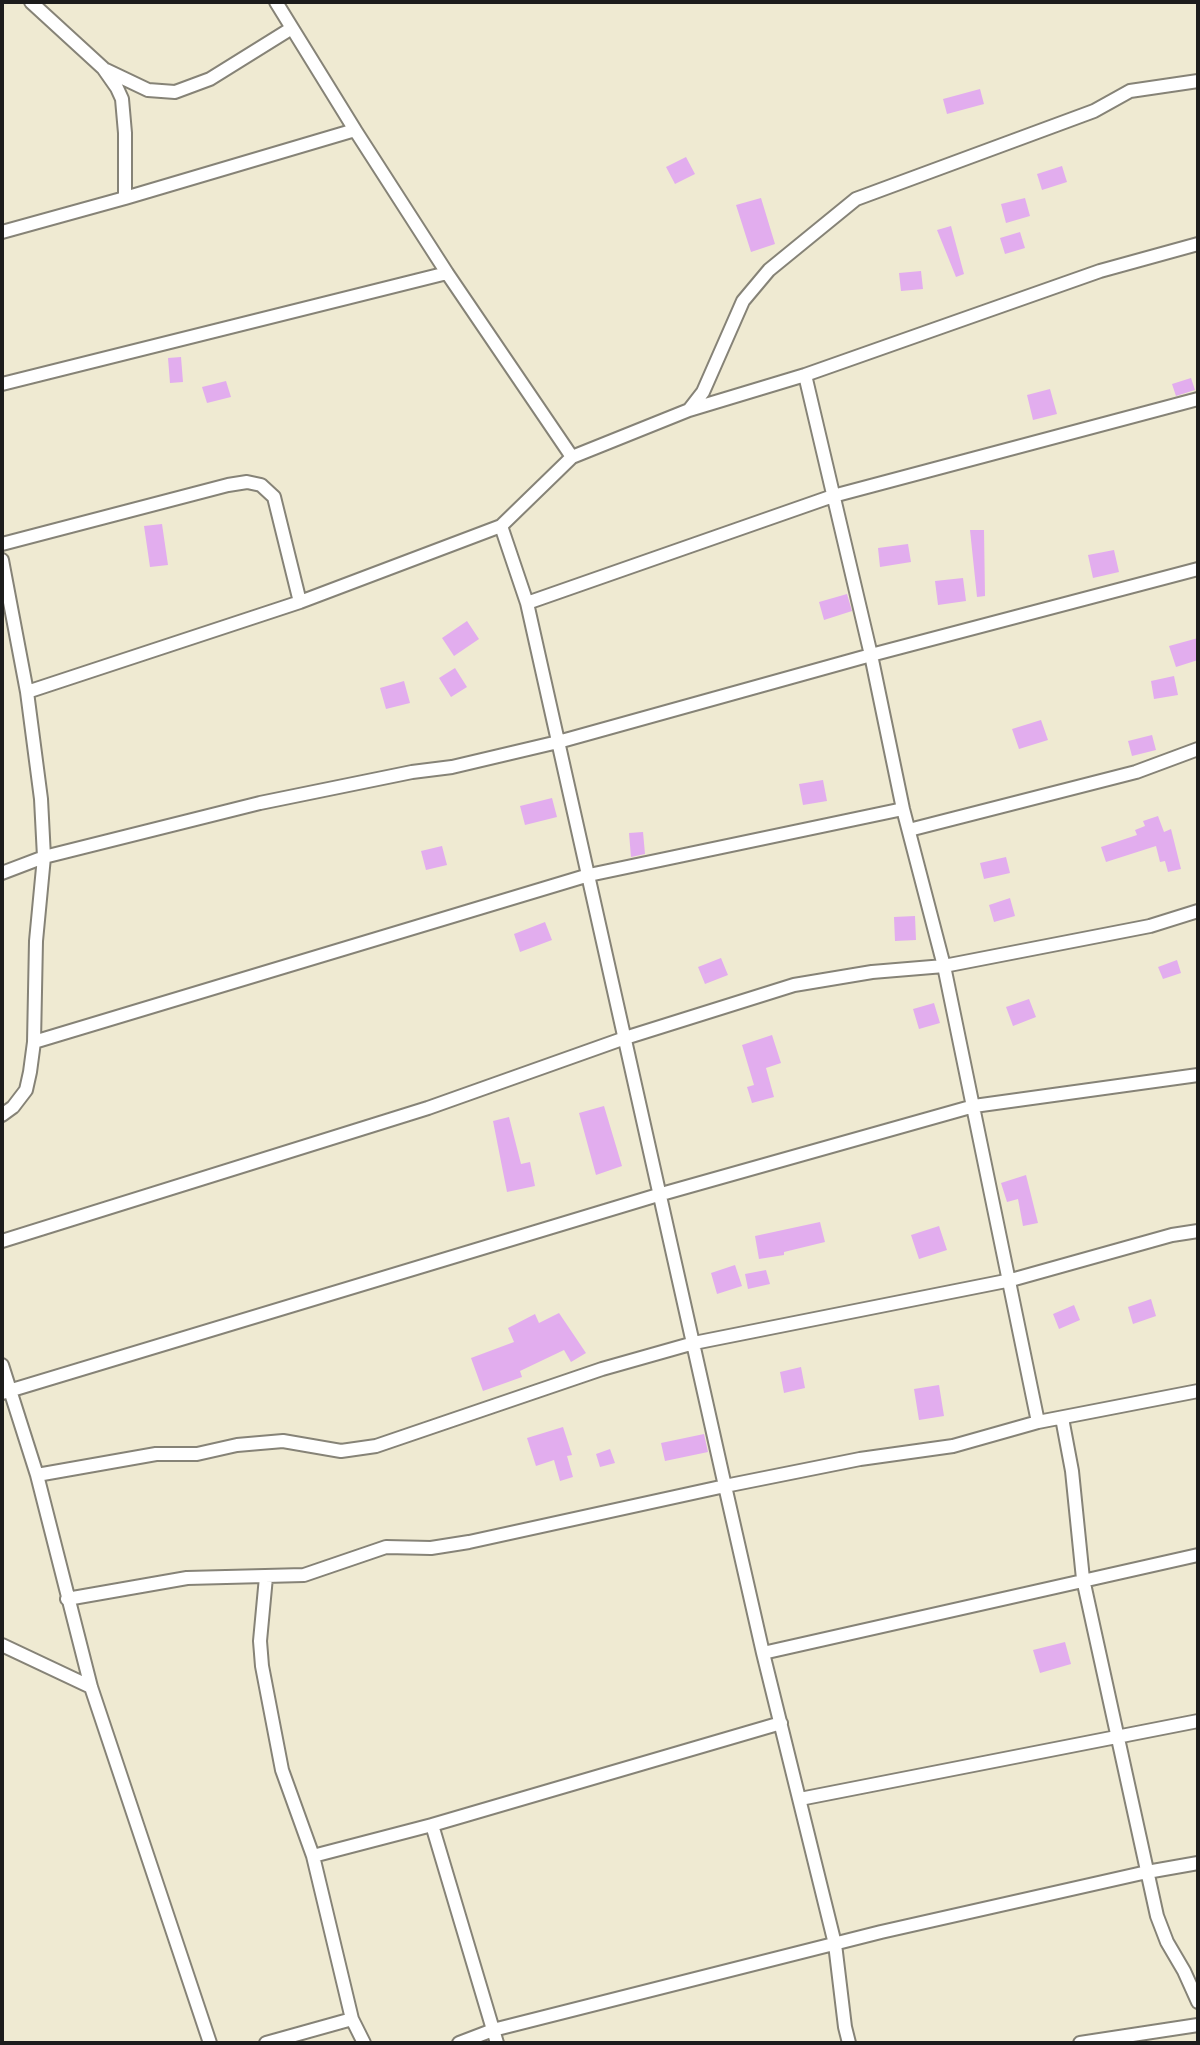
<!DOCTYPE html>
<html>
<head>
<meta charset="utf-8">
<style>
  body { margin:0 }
  #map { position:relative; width:1200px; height:2045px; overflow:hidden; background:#efead2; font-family:"Architects Daughter",sans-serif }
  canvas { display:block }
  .frame { position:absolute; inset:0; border:4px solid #1c1c1c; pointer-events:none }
</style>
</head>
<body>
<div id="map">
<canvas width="1200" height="2045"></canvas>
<div class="frame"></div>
</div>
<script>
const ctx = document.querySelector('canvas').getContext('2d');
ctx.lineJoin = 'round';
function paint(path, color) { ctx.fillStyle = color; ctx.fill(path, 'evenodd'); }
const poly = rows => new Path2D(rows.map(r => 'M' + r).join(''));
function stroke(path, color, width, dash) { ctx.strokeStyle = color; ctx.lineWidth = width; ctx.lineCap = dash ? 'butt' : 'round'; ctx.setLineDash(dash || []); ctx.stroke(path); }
const building = poly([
  [980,89,984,104,947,114,943,99],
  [686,157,695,174,675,184,666,167],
  [1062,166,1067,182,1042,190,1037,174],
  [761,198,775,244,751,252,736,205],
  [1025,198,1030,216,1006,223,1001,204],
  [951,226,964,274,956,277,937,230],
  [1020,232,1025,248,1005,254,1000,238],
  [921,271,923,289,901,291,899,273],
  [181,357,183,382,170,383,168,358],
  [1191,378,1195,390,1176,396,1172,384],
  [226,381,231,397,207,403,202,387],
  [1050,389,1057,414,1033,420,1027,395],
  [162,524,168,565,150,567,144,526],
  [970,530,984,530,985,596,977,597],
  [908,544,911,562,880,567,878,548],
  [1114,550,1119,572,1093,578,1088,555],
  [963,578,966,601,938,605,935,581],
  [847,594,852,611,824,620,819,602],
  [467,621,479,639,454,656,442,638],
  [1198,638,1198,660,1176,667,1169,646],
  [455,668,467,687,451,697,439,678],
  [1174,676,1178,695,1154,699,1151,681],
  [404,681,410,703,386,709,380,688],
  [1041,720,1048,740,1019,749,1012,729],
  [1152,735,1156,750,1132,756,1128,741],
  [823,780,827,801,803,805,799,784],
  [552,798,557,817,525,825,520,806],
  [1158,816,1164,832,1171,829,1181,869,1168,872,1165,861,1160,862,1156,846,1106,862,1101,847,1137,835,1135,830,1145,826,1143,821],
  [643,832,645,854,631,857,629,833],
  [442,846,447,865,426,870,421,851],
  [1006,857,1010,873,984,879,980,863],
  [1010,898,1015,916,994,922,989,905],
  [915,916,916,940,895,941,894,917],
  [545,922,552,940,520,952,514,934],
  [721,958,728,975,705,984,698,967],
  [1177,960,1181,973,1163,979,1158,967],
  [1029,999,1036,1017,1013,1026,1006,1007],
  [934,1003,940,1023,919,1029,913,1009],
  [772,1035,781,1063,766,1068,774,1097,752,1103,747,1087,754,1085,742,1045],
  [604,1106,622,1166,596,1175,579,1113],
  [509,1117,521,1164,530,1162,535,1186,507,1192,493,1121],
  [1026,1175,1038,1223,1023,1226,1018,1199,1007,1202,1001,1183],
  [820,1222,825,1242,784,1252,784,1255,759,1259,755,1236],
  [939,1226,947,1250,919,1259,911,1235],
  [735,1265,742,1286,717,1294,711,1273],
  [766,1270,770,1284,748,1289,745,1274],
  [1151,1299,1156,1316,1133,1324,1128,1307],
  [1074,1305,1080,1320,1059,1329,1053,1314],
  [559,1313,586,1353,571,1362,564,1350,520,1371,522,1377,483,1391,471,1358,514,1342,508,1328,535,1314,539,1323],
  [801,1367,805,1388,784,1393,780,1372],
  [939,1385,944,1416,919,1420,914,1389],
  [563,1427,572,1455,567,1456,573,1477,560,1481,554,1460,536,1466,527,1438],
  [704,1434,708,1452,665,1461,661,1443],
  [610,1449,615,1463,600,1467,596,1454],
  [1065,1642,1071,1664,1040,1673,1033,1650]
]);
const minor = poly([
  [276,2,355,130],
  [106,70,148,90,175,92,210,79,292,28],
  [125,198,355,130,447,273,572,457],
  [2,232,125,198,125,133,122,99,117,88,103,68,31,2],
  [805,375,871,655,1198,569],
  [2,384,447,273],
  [689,410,805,375,1100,271,1198,244],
  [501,526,527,603,725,1486,860,1459,953,1446,1038,1422,1198,1391],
  [2,544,228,485,247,482,261,485,274,497,300,602],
  [2,560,27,692,41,799,44,857,36,941,34,1042,30,1072,26,1090,13,1107,2,1115],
  [527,603,833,496,1198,399],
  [27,692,300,602,501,526,572,457,689,410,703,392,743,301,769,270,856,199,1094,111,1130,91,1198,81],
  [909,830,1136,772,1198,749],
  [2,873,44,857,260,803,412,772,452,767,558,742,871,655,903,809,944,966,1038,1422],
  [34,1042,589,875,903,809],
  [2,1241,428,1108,625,1038,794,985,872,972,944,966,1150,926,1198,911],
  [2,1365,37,1475,91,1687,210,2043],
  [2,1393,658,1195,974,1106,1198,1075],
  [1062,1418,1072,1471,1083,1579,1157,1916,1167,1942,1184,1971,1198,2002],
  [37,1475,156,1454,197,1454,237,1445,283,1441,341,1451,376,1446,602,1369,694,1343,1011,1280,1172,1235,1198,1231],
  [266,1577,260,1641,262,1666,282,1770,313,1856,352,2019,364,2043],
  [67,1599,187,1578,304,1575,386,1547,431,1548,469,1542,725,1486,763,1653,835,1944,845,2027,849,2043],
  [2,1645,91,1687],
  [763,1653,1198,1555],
  [800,1799,1198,1721],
  [432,1825,497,2043],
  [313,1856,432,1825,781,1723],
  [266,2043,352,2019],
  [459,2043,493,2030,881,1932,1147,1872,1198,1863],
  [1080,2043,1198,2025]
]);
paint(building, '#e2adee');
stroke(minor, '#868377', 16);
stroke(minor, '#fff', 12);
</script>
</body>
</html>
